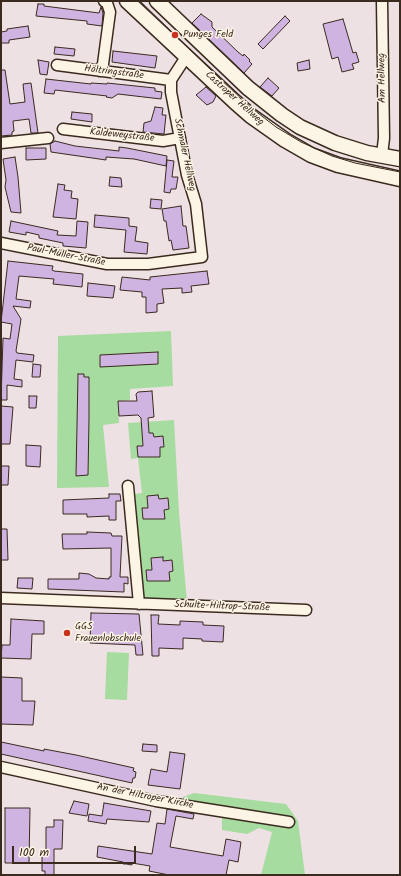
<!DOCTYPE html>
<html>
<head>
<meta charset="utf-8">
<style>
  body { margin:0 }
  #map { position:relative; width:401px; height:876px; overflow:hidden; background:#eee1e4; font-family:Kalam,sans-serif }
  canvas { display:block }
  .frame { position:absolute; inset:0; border:2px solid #3b2a1e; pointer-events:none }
  .scale { position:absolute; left:12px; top:846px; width:124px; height:18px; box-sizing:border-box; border:2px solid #3b2a1e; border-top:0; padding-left:5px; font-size:12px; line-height:14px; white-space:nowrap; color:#3b2a1e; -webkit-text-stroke:3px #fcf5e5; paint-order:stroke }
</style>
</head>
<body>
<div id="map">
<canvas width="401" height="876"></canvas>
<div class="frame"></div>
<div class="scale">100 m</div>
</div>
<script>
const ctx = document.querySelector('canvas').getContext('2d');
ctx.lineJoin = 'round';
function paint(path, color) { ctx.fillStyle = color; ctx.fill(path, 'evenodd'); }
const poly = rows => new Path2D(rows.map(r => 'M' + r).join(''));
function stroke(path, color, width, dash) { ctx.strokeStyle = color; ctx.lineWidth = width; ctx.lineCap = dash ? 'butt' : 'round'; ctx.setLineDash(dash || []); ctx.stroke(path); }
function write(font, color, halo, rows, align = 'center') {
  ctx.font = font + ' Kalam,sans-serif'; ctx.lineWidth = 3; ctx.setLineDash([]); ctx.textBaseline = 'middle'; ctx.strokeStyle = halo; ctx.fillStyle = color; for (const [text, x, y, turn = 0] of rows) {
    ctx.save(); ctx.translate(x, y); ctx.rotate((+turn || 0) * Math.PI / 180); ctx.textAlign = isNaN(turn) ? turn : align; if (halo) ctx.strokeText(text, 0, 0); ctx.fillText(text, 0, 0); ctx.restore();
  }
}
const green = poly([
  [171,331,173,386,130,389,130,400,118,401,119,423,103,425,109,487,57,488,58,336],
  [174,420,179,512,187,602,148,600,144,598,135,494,142,493,138,458,131,459,128,423],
  [107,652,129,653,127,700,105,699],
  [194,793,286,804,298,821,305,875,261,875,272,832,259,828,247,834,222,830,222,818,182,808,183,797]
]);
const building = poly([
  [38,4,44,4,44,6,99,13,101,7,103,13,102,26,87,24,87,21,36,16,38,4],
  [201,14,212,22,212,27,238,52,243,56,244,54,250,60,249,61,252,64,244,73,192,23,201,14],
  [285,16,290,21,263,49,258,44,285,16],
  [343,19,353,53,356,52,359,62,352,64,354,69,342,72,338,57,332,59,323,24,343,19],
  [28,26,30,37,9,40,9,43,1,43,1,32,7,31,7,29,28,26],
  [55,47,75,49,74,56,54,54,55,47],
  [113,51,157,56,155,68,112,62,113,51],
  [38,60,49,62,47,75,40,74,38,60],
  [309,60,310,69,298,71,297,63,309,60],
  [1,70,5,70,10,104,25,102,23,84,31,83,38,133,31,133,29,119,13,121,14,131,12,132,12,135,1,136,1,70],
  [268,78,279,88,272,96,260,87,268,78],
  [46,79,91,84,91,83,107,84,107,83,155,88,155,91,162,92,161,99,118,94,112,98,106,97,107,96,55,90,54,94,44,93,46,79],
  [206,87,216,96,213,102,207,105,196,95,206,87],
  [155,107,163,108,162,115,166,115,164,134,143,132,144,123,151,121,155,107],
  [72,112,92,114,92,122,71,119,72,112],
  [55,141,75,146,119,151,119,147,127,148,167,156,166,166,134,159,106,157,106,160,51,152,50,144,55,141],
  [26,148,46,148,46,159,26,160,26,148],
  [15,157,18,177,21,213,11,212,5,187,6,180,3,159,15,157],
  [167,160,174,161,172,177,178,177,176,189,171,189,170,193,164,192,167,160],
  [110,177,121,178,122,187,109,186,110,177],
  [58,184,65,185,64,190,72,191,71,198,78,199,76,219,53,217,58,184],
  [151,199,162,200,161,209,150,208,151,199],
  [181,206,183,226,186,226,189,248,173,250,171,240,169,241,166,221,164,221,162,209,181,206],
  [95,215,129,218,129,226,137,227,135,241,148,243,147,254,124,252,126,230,94,227,95,215],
  [11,221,58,231,57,235,76,236,77,221,88,222,86,248,63,246,63,243,39,238,39,235,26,232,26,235,9,232,11,221],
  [8,261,53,266,52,270,54,271,83,274,82,287,53,284,54,279,19,276,16,299,31,301,30,308,13,306,21,319,16,351,17,353,34,355,33,362,16,360,14,379,22,380,22,387,7,385,7,400,1,400,3,338,10,339,12,324,1,322,8,261],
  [207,271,209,284,191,286,192,292,182,293,182,288,162,289,164,303,157,304,157,312,146,313,146,297,142,297,142,292,120,290,122,277,150,280,150,277,207,271],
  [88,283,115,286,113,298,87,296,88,283],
  [158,352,158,364,100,367,100,355,158,352],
  [33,364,41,365,40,377,32,377,33,364],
  [78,374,84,374,84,377,89,377,89,419,88,475,76,476,78,374],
  [152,391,154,417,148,418,149,433,153,433,154,437,163,436,164,447,160,447,160,457,138,457,137,446,143,446,141,418,138,415,119,416,118,401,137,401,136,394,138,392,152,391],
  [29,396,37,396,36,408,29,408,29,396],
  [1,406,13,407,10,444,1,444,1,406],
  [26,445,41,446,40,467,26,466,26,445],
  [1,466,9,466,8,485,1,485,1,466],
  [109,494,120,494,121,501,116,501,116,520,109,520,109,516,87,517,87,514,63,514,63,500,109,498,109,494],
  [158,495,159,499,168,498,169,509,164,510,165,519,143,519,142,508,148,508,147,496,158,495],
  [1,529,7,529,8,560,1,560,1,529],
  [87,532,111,533,112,536,122,536,120,577,128,577,128,584,124,583,124,592,48,589,48,579,79,579,79,573,89,574,96,578,109,579,109,577,111,577,111,548,63,549,62,534,87,534,87,532],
  [163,557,163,561,172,560,173,571,169,572,170,581,147,581,146,570,152,570,151,558,163,557],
  [18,578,33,578,32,589,17,588,18,578],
  [91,613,139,614,143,655,136,655,135,645,90,643,91,613],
  [151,615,159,615,158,624,180,625,180,621,203,622,203,625,224,626,223,642,202,641,202,639,183,638,183,649,159,648,159,656,152,656,151,615],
  [11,619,44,621,44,634,32,634,31,659,1,658,2,645,10,645,11,619],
  [1,677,22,678,22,701,35,701,33,725,1,724,1,677],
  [1,742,44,751,44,749,76,755,134,768,133,771,136,772,135,778,133,778,132,783,1,754,1,742],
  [143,744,157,745,157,752,142,751,143,744],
  [170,752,185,754,180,789,148,785,151,769,167,772,170,752],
  [74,801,89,804,87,816,69,813,74,801],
  [104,803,151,811,149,822,107,819,106,824,88,821,89,814,102,816,104,803],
  [5,808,30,808,29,863,5,863,5,808],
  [167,809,194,814,193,819,176,816,170,847,223,856,226,839,241,842,238,862,229,860,226,875,169,875,149,871,150,866,132,863,132,865,126,864,123,864,123,862,97,857,98,846,152,854,157,823,165,824,167,809],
  [54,820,63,820,62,849,54,849,54,875,45,875,45,871,42,871,42,855,46,855,46,827,54,827,54,820]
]);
const minor = poly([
  [382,1,384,138,382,155],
  [57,65,171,80],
  [100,71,103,64,110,12,107,3,104,1],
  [63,129,163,141,180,138],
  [1,143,48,138],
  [1,243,107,264,148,264,202,257,196,204,187,175,171,92,171,80,186,57],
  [128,486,139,604],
  [1,598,306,610],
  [1,767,156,801,289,822]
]);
const secondary = poly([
  [127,1,235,102,251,116,285,140,311,155,338,165,400,179],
  [157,1,248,88,282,115,300,127,335,143,367,153,400,159]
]);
const tram = poly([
  [140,1,245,103,276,127,301,142,332,156,355,163,400,172]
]);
const markers = [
  [175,35,4,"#c8321e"],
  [67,633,4,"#c8321e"]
];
const poiNames = [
  ["Punges Feld",183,35],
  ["GGS",75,627],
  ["Frauenlobschule",75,639]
];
const streetNames = [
  ["Höltringstraße",114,73,7],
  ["Am Hellweg",383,78,-91],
  ["Castroper Hellweg",234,99,42],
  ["Kaldeweystraße",122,136,6],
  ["Schmaler Hellweg",184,155,78],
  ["Paul-Müller-Straße",66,256,11],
  ["Schulte-Hiltrop-Straße",222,607,2],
  ["An der Hiltroper Kirche",145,797,11]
];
paint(green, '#a6dc9f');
paint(building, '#cfb3e1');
stroke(building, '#3b2a1e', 1);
stroke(minor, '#3b2a1e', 13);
stroke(secondary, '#3b2a1e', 17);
stroke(minor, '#fcf5e5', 10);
stroke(secondary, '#fcf5e5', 14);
stroke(tram, '#3b2a1e', 1);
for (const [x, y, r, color] of markers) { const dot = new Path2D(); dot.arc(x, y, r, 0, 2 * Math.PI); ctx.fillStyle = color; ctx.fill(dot); stroke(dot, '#fcf5e5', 1.5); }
write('10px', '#3b2a1e', '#fcf5e5', poiNames, 'left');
write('10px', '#3b2a1e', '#fcf5e5', streetNames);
</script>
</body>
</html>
